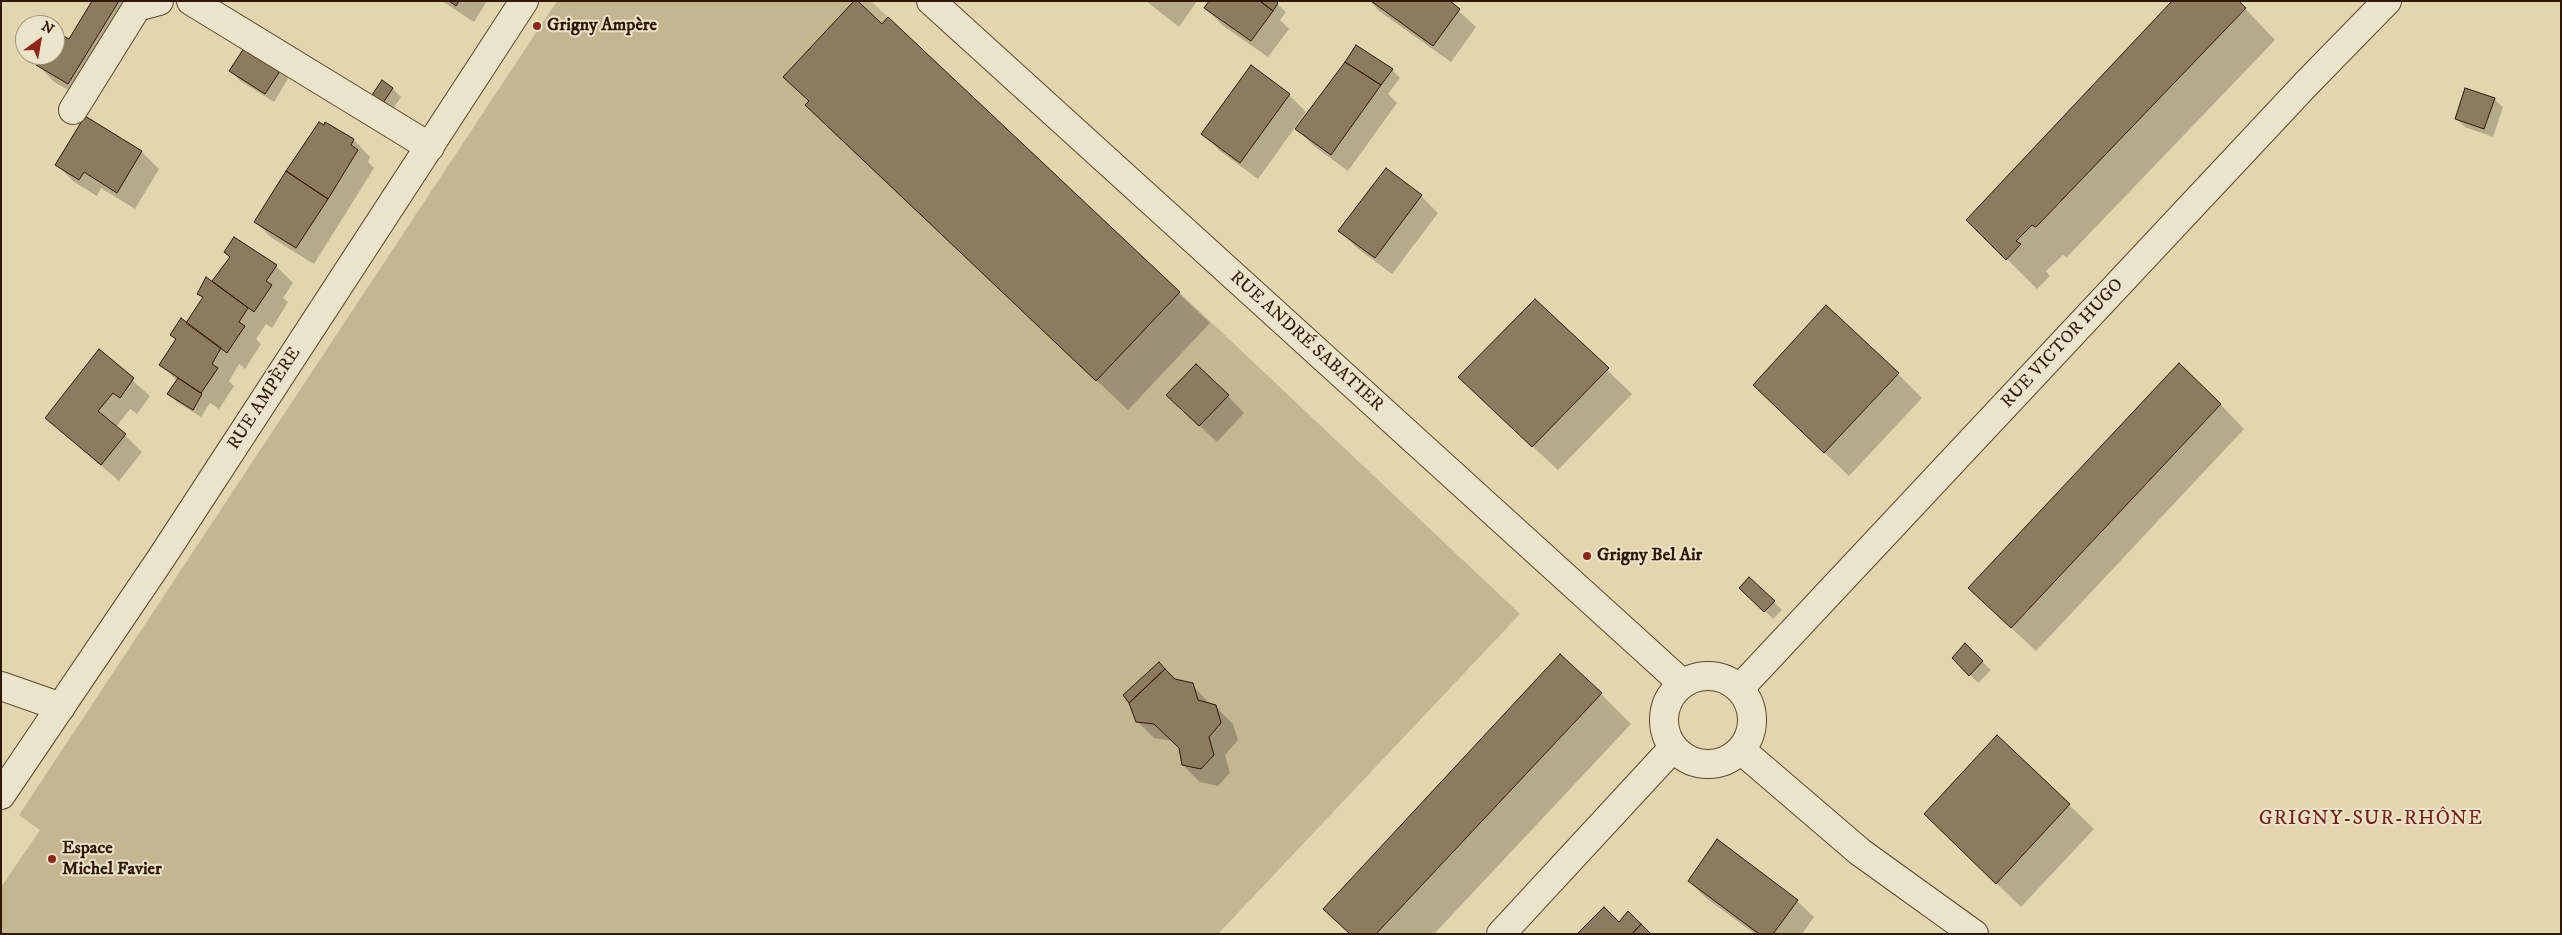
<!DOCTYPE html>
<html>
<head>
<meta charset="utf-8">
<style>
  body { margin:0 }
  #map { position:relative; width:2562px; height:935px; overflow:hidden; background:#e1d6ae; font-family:"IM FELL DW Pica",serif }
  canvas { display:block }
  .frame { position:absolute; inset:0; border:2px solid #301904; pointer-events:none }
  .north { position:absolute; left:15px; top:15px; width:50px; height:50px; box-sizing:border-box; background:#ece4ca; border:1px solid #a1937b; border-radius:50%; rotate:32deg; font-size:14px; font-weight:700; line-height:20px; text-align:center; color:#301904 }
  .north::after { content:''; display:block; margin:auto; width:18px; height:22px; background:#8f2418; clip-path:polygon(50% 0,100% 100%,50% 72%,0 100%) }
</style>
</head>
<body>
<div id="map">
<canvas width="2562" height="935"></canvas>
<div class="frame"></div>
<div class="north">N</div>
</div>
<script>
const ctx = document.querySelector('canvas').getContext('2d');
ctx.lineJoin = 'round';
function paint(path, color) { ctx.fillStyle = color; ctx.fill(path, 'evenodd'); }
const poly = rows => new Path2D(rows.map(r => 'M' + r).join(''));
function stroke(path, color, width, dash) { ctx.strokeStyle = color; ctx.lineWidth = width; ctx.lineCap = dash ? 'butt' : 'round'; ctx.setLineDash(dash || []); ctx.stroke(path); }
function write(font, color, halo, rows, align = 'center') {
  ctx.font = font + ' "IM FELL DW Pica",serif'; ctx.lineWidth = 4; ctx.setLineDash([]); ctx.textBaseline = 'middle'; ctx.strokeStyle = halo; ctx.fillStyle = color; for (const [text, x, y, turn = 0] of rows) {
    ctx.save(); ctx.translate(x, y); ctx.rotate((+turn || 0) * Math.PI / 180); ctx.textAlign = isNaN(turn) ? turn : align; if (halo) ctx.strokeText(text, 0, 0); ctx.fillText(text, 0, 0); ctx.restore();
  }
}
const green = poly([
  [557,1,871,1,1520,614,1218,934,1,934,1,887,40,830,19,815]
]);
const shadow = poly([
  [94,1,147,1,86,100,54,82,38,65,44,55,55,55,57,34,70,41],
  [442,1,487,1,474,22],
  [1146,1,1197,1,1179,27],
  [1370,1,1448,1,1476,27,1451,62,1379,11],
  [2238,1,2275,40,2067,257,2063,255,2046,271,2050,276,2037,289,1968,220],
  [1277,4,1286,12,1280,20,1289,29,1268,57,1222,25,1205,8],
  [888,19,1210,323,1128,410,837,136,807,105,810,102,784,77,882,25],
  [246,46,289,77,274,102,239,80,231,71],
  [1392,70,1400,78,1388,94,1397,103,1348,171,1314,146,1297,129],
  [393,89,401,97,392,110,382,103],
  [1289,95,1306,112,1258,179,1220,151,1203,134],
  [2494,99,2503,107,2493,137,2465,127,2457,119],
  [86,118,142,152,159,169,135,209,101,188,97,196,74,182,57,165],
  [326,123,354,140,370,157,368,162,374,168,314,264,272,238,255,222],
  [1387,170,1421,196,1438,213,1392,274,1357,248,1340,231],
  [231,257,276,266,293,283,283,298,288,302,272,328,266,324,256,339,261,344,245,369,239,364,229,381,234,386,219,409,210,403,201,417,177,402,169,393,177,381,161,364,177,340,171,335,187,325,204,299,199,294,212,282],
  [1535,301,1632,394,1558,470,1484,401],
  [99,351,150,396,137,414,130,409,116,427,142,452,119,481,46,418],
  [1898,374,1922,398,1849,476,1779,409],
  [1228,396,1244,413,1217,442,1185,412],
  [2220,404,2244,429,2036,651,1994,612],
  [1740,587,1774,602,1782,610,1773,619],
  [1965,645,1991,670,1978,683,1954,658],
  [1175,681,1192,685,1211,705,1215,706,1233,724,1238,740,1225,755,1230,773,1218,786,1200,782,1183,765,1180,748,1173,741,1154,738,1137,721],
  [1601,694,1631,724,1434,934,1350,934],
  [2069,805,2094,829,2021,907,1949,838],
  [1689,881,1797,901,1814,917,1802,934,1755,934,1706,898]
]);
const building = poly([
  [92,1,119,1,68,84,36,65,42,55,55,55,56,32,69,39,92,1],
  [449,1,459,1,456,6,449,1],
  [854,1,858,1,882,24,888,17,1180,292,1096,381,805,105,809,101,783,77,854,1],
  [1209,1,1260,1,1273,11,1251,41,1204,8,1209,1],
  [1260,1,1276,1,1278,3,1273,11,1260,1],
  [1371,1,1450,1,1460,9,1433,46,1371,1],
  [2172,1,2239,1,2246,8,2036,227,2032,225,2016,241,2021,244,2006,260,1966,220,2172,1],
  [246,45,282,68,265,94,229,71,246,45],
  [1356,45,1393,69,1381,85,1345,62,1356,45],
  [1345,62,1381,85,1331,155,1295,129,1345,62],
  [1251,65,1290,94,1240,163,1201,134,1251,65],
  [382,80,393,88,383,103,372,95,382,80],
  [2465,88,2495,98,2484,129,2455,119,2465,88],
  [85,116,142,151,117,193,84,172,79,180,55,165,85,116],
  [319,122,324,125,325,122,354,139,351,145,358,150,328,199,286,171,319,122],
  [1386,168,1422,195,1375,258,1338,231,1386,168],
  [286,171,328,199,296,248,254,222,286,171],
  [234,237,277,265,266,281,272,285,254,312,212,281,230,257,224,252,234,237],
  [206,277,248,308,239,322,245,326,227,353,186,323,203,297,197,294,206,277],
  [1535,299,1609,368,1532,447,1458,377,1535,299],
  [1826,305,1899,373,1824,453,1753,385,1826,305],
  [181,318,221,348,212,364,218,368,201,393,159,365,176,339,170,335,181,318],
  [99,349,134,378,120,398,113,393,98,411,126,434,101,465,45,418,99,349],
  [2179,363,2221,404,2011,628,1968,588,2179,363],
  [1196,364,1229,395,1199,426,1166,395,1196,364],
  [178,378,202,394,193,410,167,394,178,378],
  [1749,577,1775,601,1764,612,1739,588,1749,577],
  [1965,643,1983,661,1969,676,1952,658,1965,643],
  [1560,654,1602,693,1376,934,1350,934,1323,909,1560,654],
  [1159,662,1165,669,1129,703,1123,695,1159,662],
  [1165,669,1175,679,1193,683,1198,700,1216,705,1221,723,1209,737,1214,755,1201,769,1182,765,1179,748,1154,724,1136,722,1129,703,1165,669],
  [1997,735,2070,804,1996,884,1924,814,1997,735],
  [1717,839,1798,900,1773,934,1759,934,1688,881,1717,839],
  [1604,907,1619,922,1628,911,1641,924,1632,934,1577,934,1604,907],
  [1641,924,1651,934,1632,934,1641,924]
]);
const minor = poly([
  [191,1,430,147],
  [931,1,1682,683],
  [73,110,137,7,159,1],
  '1664 720a44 44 0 1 1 88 0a44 44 0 1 1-88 0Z',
  [1,686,61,707],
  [1740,688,2306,84,2387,1],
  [1741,750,1860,852,1974,934],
  [1501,934,1673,748]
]);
const tertiary = poly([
  [1,795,162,557,524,1]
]);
const markers = [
  [537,26,5,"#8f2418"],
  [1587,556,5,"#8f2418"],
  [52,859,5,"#8f2418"]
];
const poiNames = [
  ["Grigny Ampère",547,26],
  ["Grigny Bel Air",1597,556],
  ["Espace",62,849],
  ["Michel Favier",62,870]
];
const streetNames = [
  ["RUE ANDRÉ SABATIER",1306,342,42],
  ["RUE VICTOR HUGO",2063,344,-47],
  ["RUE AMPÈRE",265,399,-57]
];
const quarterNames = [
  ["GRIGNY-SUR-RHÔNE",2371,820]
];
paint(green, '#c3b691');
paint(shadow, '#0003');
paint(building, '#8c7b5c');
stroke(building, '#301904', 1);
stroke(minor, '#5c482e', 30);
stroke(tertiary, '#5c482e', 30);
stroke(minor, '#ece4ca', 28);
stroke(tertiary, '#ece4ca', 28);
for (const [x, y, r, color] of markers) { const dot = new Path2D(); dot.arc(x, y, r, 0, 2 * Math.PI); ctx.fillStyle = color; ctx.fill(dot); stroke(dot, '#ece4ca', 2); }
write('bold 18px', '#301904', '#ece4ca', poiNames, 'left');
write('18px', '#301904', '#ece4ca', streetNames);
ctx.letterSpacing = '1px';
write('20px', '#7a1f14', '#ece4ca', quarterNames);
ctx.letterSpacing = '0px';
</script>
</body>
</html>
